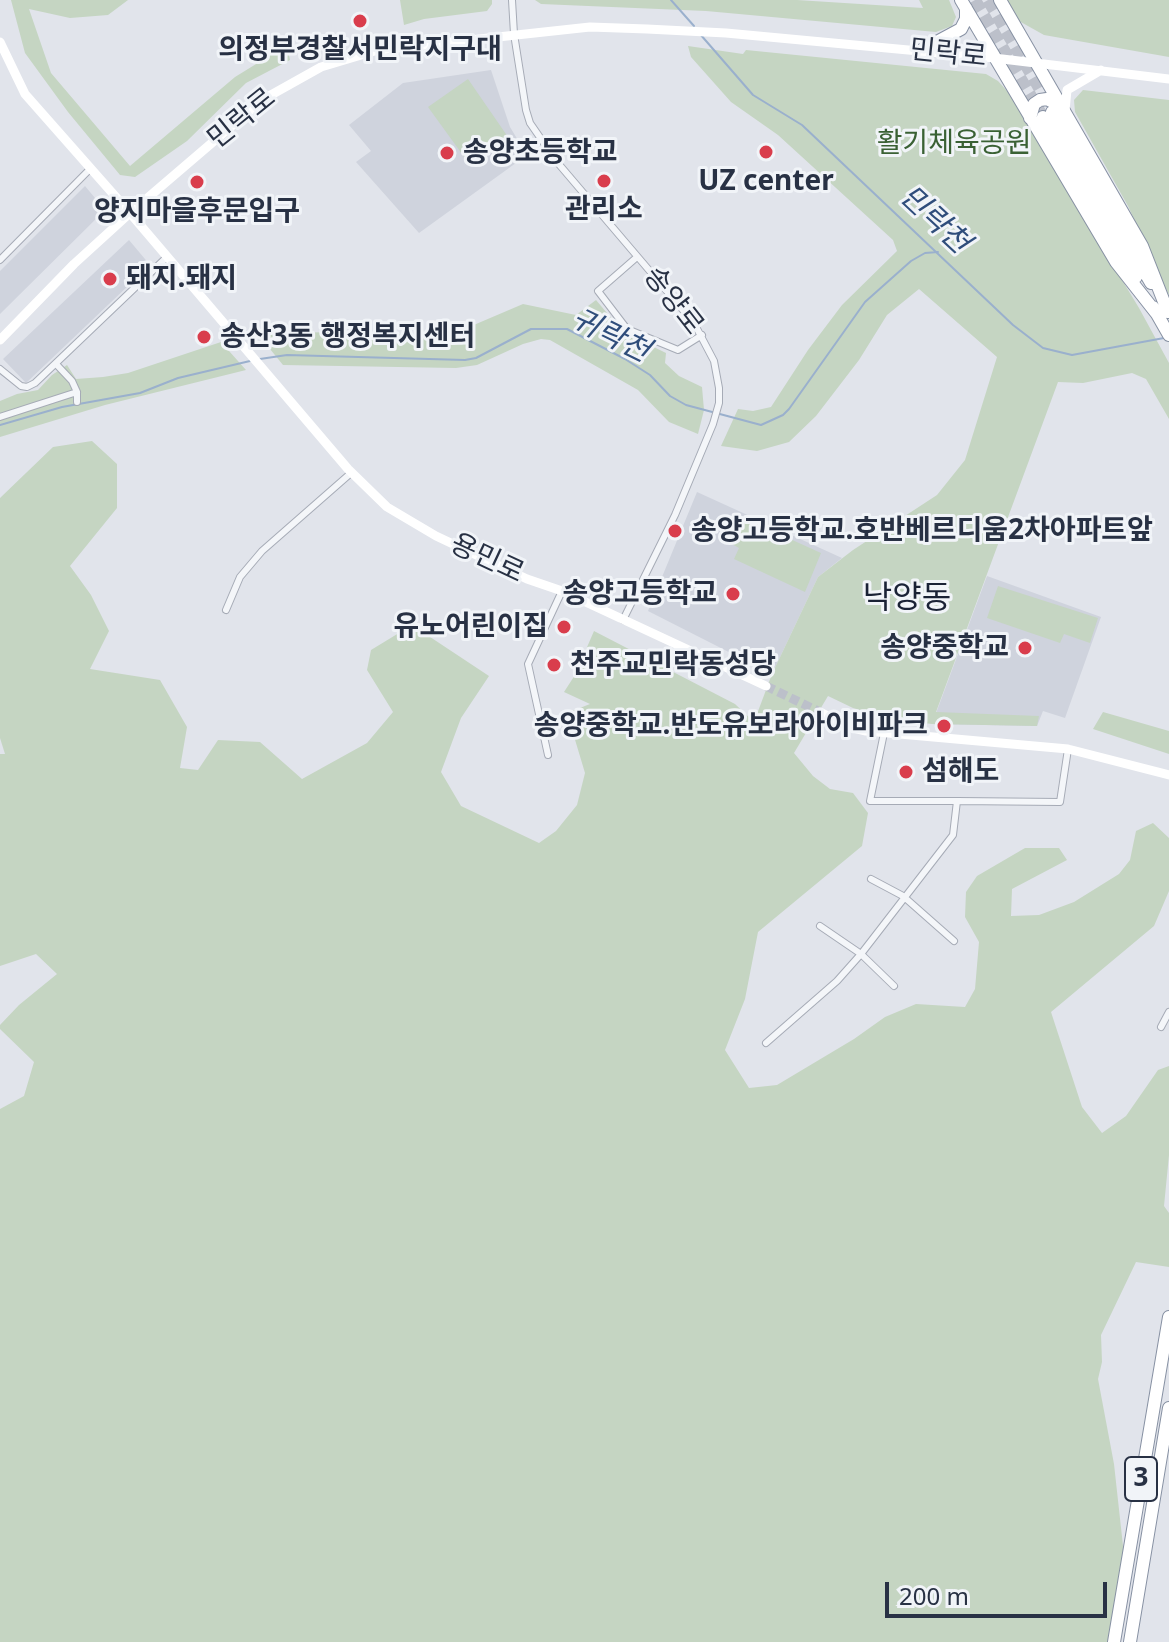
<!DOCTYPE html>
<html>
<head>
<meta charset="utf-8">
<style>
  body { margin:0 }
  #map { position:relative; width:1169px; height:1642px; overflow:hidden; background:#e1e4eb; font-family:"Noto Sans",sans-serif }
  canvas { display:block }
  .scale { position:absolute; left:885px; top:1582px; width:222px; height:36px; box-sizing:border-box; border:4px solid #283144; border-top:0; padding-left:10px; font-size:24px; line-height:28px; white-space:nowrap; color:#283144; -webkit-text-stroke:6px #f1f4f8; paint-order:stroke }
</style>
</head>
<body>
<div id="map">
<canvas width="1169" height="1642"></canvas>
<div class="scale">200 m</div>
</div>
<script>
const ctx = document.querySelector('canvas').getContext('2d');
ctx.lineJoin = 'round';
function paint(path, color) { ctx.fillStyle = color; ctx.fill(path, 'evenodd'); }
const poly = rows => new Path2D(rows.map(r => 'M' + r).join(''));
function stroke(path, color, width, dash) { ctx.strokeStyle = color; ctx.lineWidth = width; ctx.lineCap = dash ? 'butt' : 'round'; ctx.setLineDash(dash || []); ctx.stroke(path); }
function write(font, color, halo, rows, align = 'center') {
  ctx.font = font + ' "Noto Sans","Noto Sans KR",sans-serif'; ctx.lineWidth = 6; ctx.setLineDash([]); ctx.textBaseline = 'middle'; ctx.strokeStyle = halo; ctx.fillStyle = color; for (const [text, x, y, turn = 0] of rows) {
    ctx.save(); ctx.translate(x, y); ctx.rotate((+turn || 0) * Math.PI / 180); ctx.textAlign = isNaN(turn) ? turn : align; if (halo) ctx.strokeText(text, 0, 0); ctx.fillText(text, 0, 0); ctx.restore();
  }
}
const built = poly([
  [491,70,510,127,527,155,419,233,356,162,371,151,349,125,403,83],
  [85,186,105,210,0,314,0,271],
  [129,240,150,265,26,383,3,359],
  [697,492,842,558,818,577,772,674,648,611],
  [987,576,1101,617,1065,718,1043,711,1037,726,932,724]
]);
const green = poly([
  [11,0,128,0,108,15,70,18,29,9,51,73,130,166,235,77,287,45,290,60,246,83,187,141,135,177,120,175,68,112,25,53],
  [400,0,492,0,492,4,487,11,424,19,404,25],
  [535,0,797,0,923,8,919,0,949,0,956,17,952,26,936,32,706,11,541,4],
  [1006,0,1169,0,1169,57,1044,35,1019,21],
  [688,46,743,54,746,50,986,74,998,81,1008,92,1139,308,1169,363,1169,419,1146,379,1132,373,1083,383,1058,382,936,712,1039,716,1037,726,932,724,891,719,853,708,828,696,794,753,813,776,830,789,853,793,868,813,862,846,758,932,745,999,725,1050,749,1088,777,1085,854,1039,885,1017,916,1004,965,1007,975,989,979,942,965,917,966,892,977,876,1025,848,1059,848,1067,860,1012,889,1011,916,1039,915,1074,902,1119,874,1130,860,1136,831,1153,823,1169,838,1169,891,1154,926,1051,1012,1082,1107,1102,1133,1126,1116,1158,1070,1169,1066,1169,1155,1164,1206,1169,1213,1169,1267,1136,1262,1101,1335,1102,1362,1098,1379,1114,1464,1124,1555,1110,1642,0,1642,0,1109,24,1096,34,1062,0,1029,0,1025,19,1005,57,974,36,954,0,966,0,754,5,754,0,738,0,498,53,447,92,441,117,464,117,508,70,566,91,595,109,631,90,669,160,680,187,727,180,768,198,770,218,740,260,742,302,779,367,743,393,712,367,670,371,650,412,625,489,676,461,718,441,772,461,806,539,843,556,831,577,805,585,773,567,713,590,704,564,692,575,675,594,631,735,704,754,722,772,674,818,577,853,550,937,495,965,460,997,357,919,289,887,315,859,360,816,416,789,442,757,451,721,446,738,409,753,411,771,407,808,350,842,305,897,251,893,240,778,135,731,102,691,57],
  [468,79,508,137,470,165,428,107],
  [1083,90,1169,100,1169,295,1128,206,1075,112,1074,100],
  [596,300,623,332,666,353,665,363,679,376,702,387,704,410,698,434,669,422,638,390,550,340,541,339,523,344,477,365,456,368,283,365,257,333,352,332,437,336,455,333,523,304,576,315],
  [221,342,246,370,105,405,0,437,0,401,17,394,38,390,52,375,67,365,76,379,103,377,128,373],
  [735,514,821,553,805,592,734,559,739,548,723,539],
  [998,586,1098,618,1090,643,1064,634,1060,643,987,618],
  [1103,712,1169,731,1169,754,1093,729]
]);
const stream = poly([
  [671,0,694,26],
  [700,34,753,95,802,125,1013,325,1043,348,1072,355,1164,338],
  [260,359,287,355,465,360,476,358,531,329,567,329,625,359,650,375,670,396,686,405,761,425,783,415,789,409,865,302,911,261,925,253,938,252],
  [0,425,62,407,140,393,178,378,250,361]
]);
const secondaryTunnel = poly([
  [766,686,820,712]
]);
const highwayTunnel = poly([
  [975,0,1043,117],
  [988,0,1049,105]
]);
const street = poly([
  [512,0,514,34,526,110,530,123,557,162,694,323,714,361,719,388,719,403,713,424,675,515,623,620],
  [637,257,598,291,627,329,678,350,702,335],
  [0,260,90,169],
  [56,364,72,381,77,392],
  [0,369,21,386,27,387,35,383,167,257],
  [0,417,77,392,77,402],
  [226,610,240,577,262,551,351,473],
  [884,733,870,801,957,801],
  [548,755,528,664,562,591],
  [871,879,903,896,954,941],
  [820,926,861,954,894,986],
  [1161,1027,1169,1012],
  [766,1043,837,981,861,954,953,835,957,801,1060,802,1068,749]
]);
const secondary = poly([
  [0,42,25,94,130,213,348,469,387,507,436,536,527,579,562,591,766,686],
  [1065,111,1067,90,1101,70],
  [0,340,74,264,130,213,262,100,321,67,378,50,590,27,647,29,726,33,994,58,1169,79],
  [820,712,849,727,866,731,1068,749,1169,775]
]);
const highway = poly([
  [961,0,1116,262,1157,314],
  [1000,0,1142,246,1168,312],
  [920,51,961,29,966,19,966,8],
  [1052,112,1151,283],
  [1043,117,1136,277],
  [1030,118,1034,104,1040,100,1047,99,1060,106],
  [1153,307,1169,335],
  [1114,1642,1169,1317],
  [1130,1642,1169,1408]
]);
const markers = [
  [360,21,8,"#d93d4c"],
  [766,152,8,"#d93d4c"],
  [447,153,8,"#d93d4c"],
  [604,181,8,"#d93d4c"],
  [197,182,8,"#d93d4c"],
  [110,279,8,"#d93d4c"],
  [204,337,8,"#d93d4c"],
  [675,531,8,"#d93d4c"],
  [733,594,8,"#d93d4c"],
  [564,627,8,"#d93d4c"],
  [1025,648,8,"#d93d4c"],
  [554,665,8,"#d93d4c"],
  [944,726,8,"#d93d4c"],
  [906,772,8,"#d93d4c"]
];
const shields = [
  [1141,1479,32]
];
const shieldNames = [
  ["3",1141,1479]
];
const poiNames = [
  ["의정부경찰서민락지구대",360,50,"center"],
  ["송양초등학교",463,153],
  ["UZ center",766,182,"center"],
  ["관리소",604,210,"center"],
  ["양지마을후문입구",197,212,"center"],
  ["돼지.돼지",126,279],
  ["송산3동 행정복지센터",220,337],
  ["송양고등학교.호반베르디움2차아파트앞",691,531],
  ["송양고등학교",717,594,"right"],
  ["유노어린이집",548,627,"right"],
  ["송양중학교",1009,648,"right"],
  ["천주교민락동성당",570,665],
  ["송양중학교.반도유보라아이비파크",928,726,"right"],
  ["섬해도",922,772]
];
const streetNames = [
  ["민락로",948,54,6],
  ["민락로",242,119,-39],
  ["송양로",673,301,52],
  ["용민로",487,559,25]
];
const parkNames = [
  ["활기체육공원",954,144]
];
const waterNames = [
  ["민락천",934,220,43],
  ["귀락천",610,336,26]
];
const quarterNames = [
  ["낙양동",907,599]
];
paint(built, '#cfd3dd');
paint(green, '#c5d5c2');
stroke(stream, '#9ab0cd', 2);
stroke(secondaryTunnel, '#bcc0ca', 9, [9, 4.5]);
stroke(highwayTunnel, '#bcc0ca', 12, [12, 6]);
stroke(street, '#a6abb6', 8);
stroke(highway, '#8791a3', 14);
stroke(street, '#f4f6f9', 6);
stroke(secondary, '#fff', 9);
stroke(highway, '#fff', 12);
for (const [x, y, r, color] of markers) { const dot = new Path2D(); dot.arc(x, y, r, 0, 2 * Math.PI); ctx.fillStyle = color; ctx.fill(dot); stroke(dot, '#f1f4f8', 3); }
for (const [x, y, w] of shields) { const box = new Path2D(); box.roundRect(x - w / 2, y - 22, w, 44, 6); ctx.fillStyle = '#f1f4f8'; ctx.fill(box); stroke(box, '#283144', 2); }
write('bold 26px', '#283144', null, shieldNames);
write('bold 28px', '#283144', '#f1f4f8', poiNames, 'left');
write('28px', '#283144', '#f1f4f8', streetNames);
write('28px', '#3a6134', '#f1f4f8', parkNames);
write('italic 30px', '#2f4d7b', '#f1f4f8', waterNames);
write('32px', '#1a2235', '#f1f4f8', quarterNames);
</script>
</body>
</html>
